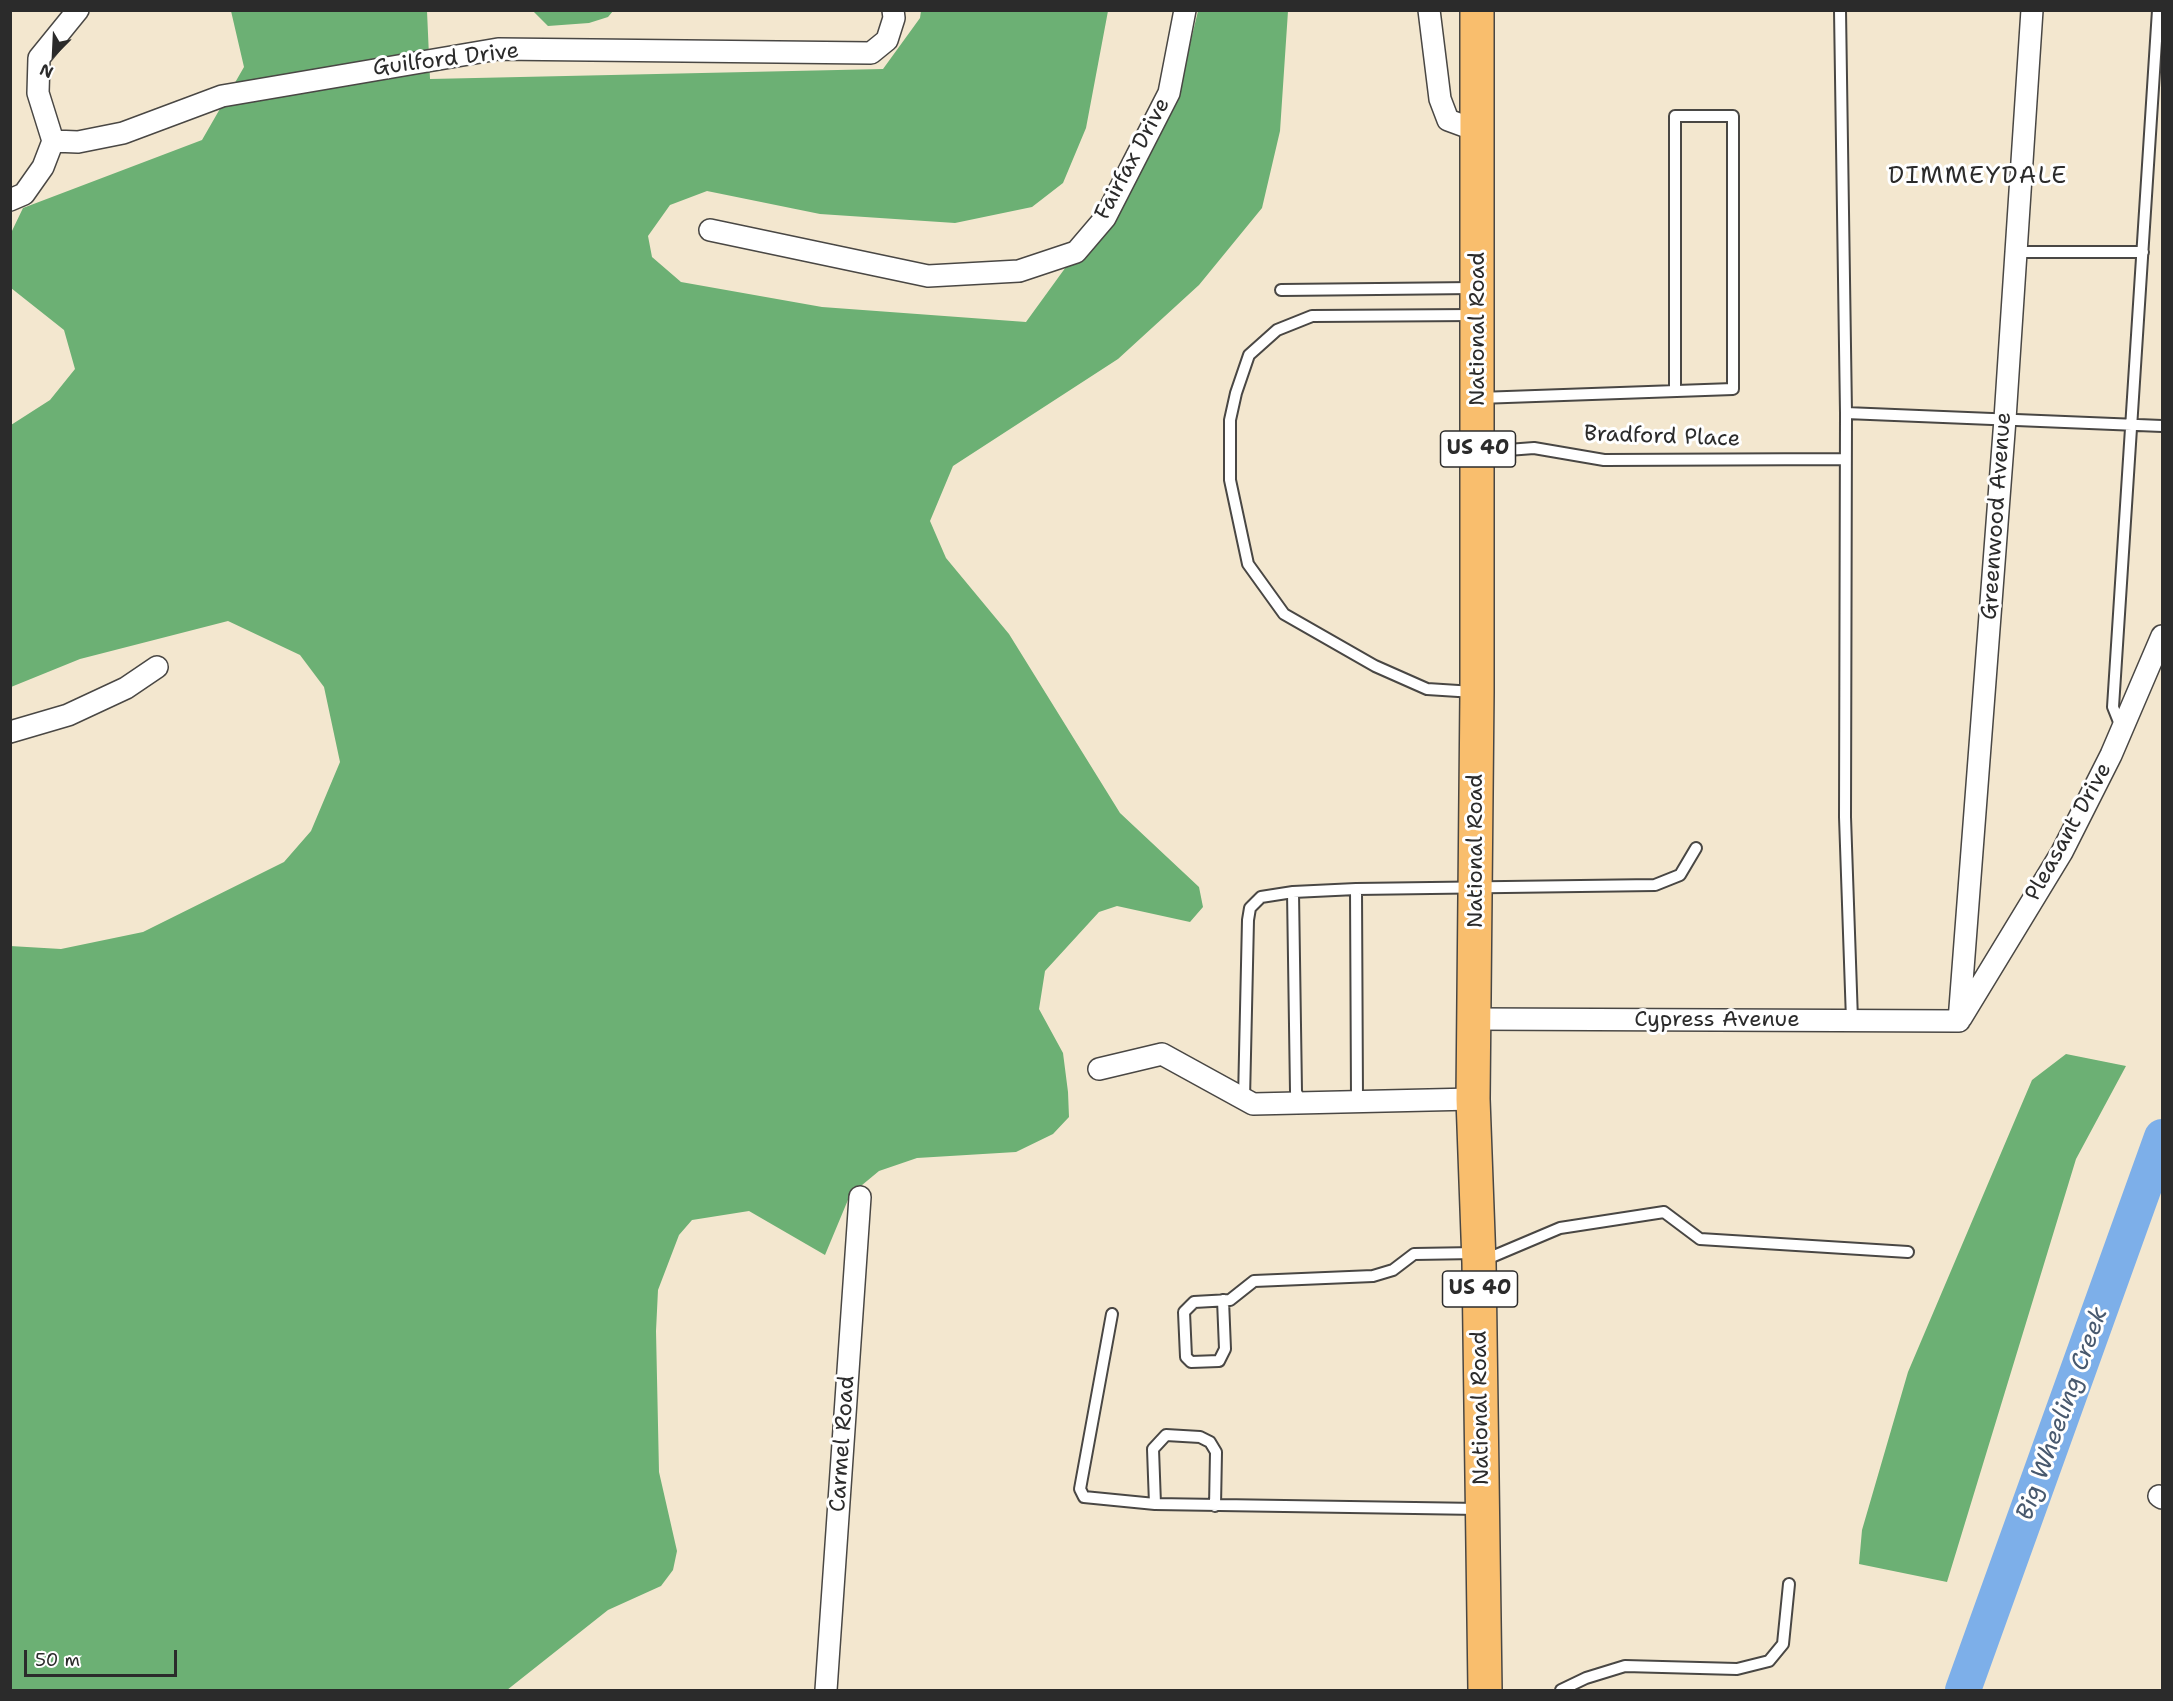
<!DOCTYPE html>
<html>
<head>
<meta charset="utf-8">
<style>
  body { margin:0 }
  #map { position:relative; width:2173px; height:1701px; overflow:hidden; background:#f3e7cf; font-family:"Shantell Sans",sans-serif }
  canvas { display:block }
  .frame { position:absolute; inset:0; border:12px solid #2b2b2b; pointer-events:none }
  .north { position:absolute; left:24px; top:24px; width:60px; height:60px; -webkit-text-stroke:4px #fff; paint-order:stroke; rotate:204deg; font-size:16px; font-weight:700; line-height:24px; text-align:center; color:#2b2b2b }
  .north::after { content:''; display:block; margin:auto; width:21px; height:27px; background:#2b2b2b; clip-path:polygon(50% 0,100% 100%,50% 72%,0 100%) }
  .scale { position:absolute; left:24px; top:1650px; width:153px; height:27px; box-sizing:border-box; border:3px solid #2b2b2b; border-top:0; padding-left:8px; font-size:18px; line-height:21px; white-space:nowrap; color:#2b2b2b; -webkit-text-stroke:4px #fff; paint-order:stroke }
</style>
</head>
<body>
<div id="map">
<canvas width="2173" height="1701"></canvas>
<div class="frame"></div>
<div class="north">N</div>
<div class="scale">50 m</div>
</div>
<script>
const ctx = document.querySelector('canvas').getContext('2d');
ctx.lineJoin = 'round';
function paint(path, color) { ctx.fillStyle = color; ctx.fill(path, 'evenodd'); }
const poly = rows => new Path2D(rows.map(r => 'M' + r).join(''));
function stroke(path, color, width, dash) { ctx.strokeStyle = color; ctx.lineWidth = width; ctx.lineCap = dash ? 'butt' : 'round'; ctx.setLineDash(dash || []); ctx.stroke(path); }
function write(font, color, halo, rows, align = 'center') {
  ctx.font = font + ' "Shantell Sans",sans-serif'; ctx.lineWidth = 6; ctx.setLineDash([]); ctx.textBaseline = 'middle'; ctx.strokeStyle = halo; ctx.fillStyle = color; for (const [text, x, y, turn = 0] of rows) {
    ctx.save(); ctx.translate(x, y); ctx.rotate((+turn || 0) * Math.PI / 180); ctx.textAlign = isNaN(turn) ? turn : align; if (halo) ctx.strokeText(text, 0, 0); ctx.fillText(text, 0, 0); ctx.restore();
  }
}
const forest = poly([
  [231,11,427,11,430,79,883,69,920,18,921,11,1108,11,1086,128,1063,183,1032,207,955,223,820,214,707,191,670,205,648,236,652,257,681,282,822,307,1026,322,1137,169,1178,94,1198,11,1288,11,1280,131,1262,208,1199,285,1118,359,953,466,930,521,946,558,1009,634,1120,813,1199,887,1203,907,1190,922,1117,906,1099,912,1045,971,1039,1009,1063,1053,1068,1092,1069,1117,1053,1134,1016,1152,917,1158,879,1171,850,1195,825,1255,749,1211,692,1220,679,1235,658,1290,656,1331,659,1472,677,1551,673,1570,661,1586,608,1610,507,1690,11,1690,10,946,61,949,143,932,284,862,311,831,340,762,324,687,300,655,228,621,80,659,11,687,11,425,50,400,75,369,64,330,11,288,11,233,23,208,202,140,244,67],
  [533,11,613,11,608,17,589,23,548,26],
  [2066,1054,2126,1066,2076,1159,1947,1582,1859,1564,1862,1530,1908,1372,2032,1080]
]);
const river = poly([
  [1963,1690,2162,1137]
]);
const service = poly([
  [1840,10,1846,413,1845,817,1852,1020],
  [2016,252,2143,252],
  [1281,290,1474,288],
  [1479,398,1733,389,1733,116,1675,116,1675,391],
  [1846,413,2162,426],
  [1481,452,1534,448,1604,460,1845,459],
  [1474,692,1427,689,1375,666,1284,614,1248,564,1230,480,1230,420,1236,393,1249,355,1277,330,1312,316,1475,315],
  [2121,727,2113,707,2158,10],
  [1356,889,1357,1100],
  [1293,892,1296,1092,1302,1103],
  [1244,1099,1248,920,1250,908,1261,897,1293,892,1356,889,1655,885,1680,875,1696,848],
  [1482,1261,1560,1228,1664,1212,1700,1239,1908,1252],
  [1223,1300,1225,1349,1219,1361,1191,1362,1186,1357,1184,1312,1194,1302,1230,1300,1254,1281,1373,1276,1393,1270,1414,1254,1476,1253],
  [1112,1314,1080,1489,1084,1497,1155,1504,1479,1509],
  [1155,1504,1153,1449,1166,1435,1200,1437,1210,1442,1216,1452,1215,1506],
  [1561,1690,1586,1678,1625,1666,1737,1669,1769,1661,1783,1644,1789,1584]
]);
const minor = poly([
  [1429,10,1440,99,1448,120,1478,131],
  [53,141,78,142,123,133,222,96,498,49,871,53,887,40,894,18,893,10],
  [10,200,24,194,43,167,53,141,38,93,39,58,78,10],
  [710,230,928,276,1019,271,1076,252,1105,218,1169,93,1185,10],
  [10,732,68,715,126,688,157,667],
  [1961,1018,2062,852,2111,755,2162,636],
  [1474,1019,1959,1021],
  [1959,1021,2005,419,2032,10],
  [1099,1069,1162,1054,1253,1104,1473,1099],
  [2159,1496,2162,1498],
  [826,1690,860,1197]
]);
const primary = poly([
  [1477,10,1477,692,1473,1099,1479,1263,1485,1690]
]);
const shields = [
  [1478,449,75],
  [1480,1289,75]
];
const shieldNames = [
  ["US 40",1478,449],
  ["US 40",1480,1289]
];
const streetNames = [
  ["Guilford Drive",446,60,-7],
  ["Fairfax Drive",1133,159,-62],
  ["National Road",1478,329,-90],
  ["Bradford Place",1662,437,2],
  ["Greenwood Avenue",1997,516,-86],
  ["Pleasant Drive",2069,832,-61],
  ["National Road",1476,851,-90],
  ["Cypress Avenue",1717,1020],
  ["National Road",1481,1408,-91],
  ["Carmel Road",843,1444,-86]
];
const neighbourhoodNames = [
  ["DIMMEYDALE",1978,177]
];
const waterNames = [
  ["Big Wheeling Creek",2063,1414,-70]
];
paint(forest, '#6cb074');
stroke(river, '#7dafe9', 36);
stroke(service, '#494744', 14);
stroke(minor, '#494744', 24);
stroke(primary, '#494744', 36);
stroke(service, '#fff', 10);
stroke(minor, '#fff', 21);
stroke(primary, '#f9be6d', 33);
for (const [x, y, w] of shields) { const box = new Path2D(); box.roundRect(x - w / 2, y - 18, w, 36, 4.5); ctx.fillStyle = '#fff'; ctx.fill(box); stroke(box, '#2b2b2b', 1.5); }
write('bold 21px', '#2b2b2b', null, shieldNames);
write('22px', '#2b2b2b', '#fff', streetNames);
ctx.letterSpacing = '1.5px';
write('24px', '#2b2b2b', '#fff', neighbourhoodNames);
ctx.letterSpacing = '0px';
write('italic 24px', '#48596e', '#fff', waterNames);
</script>
</body>
</html>
